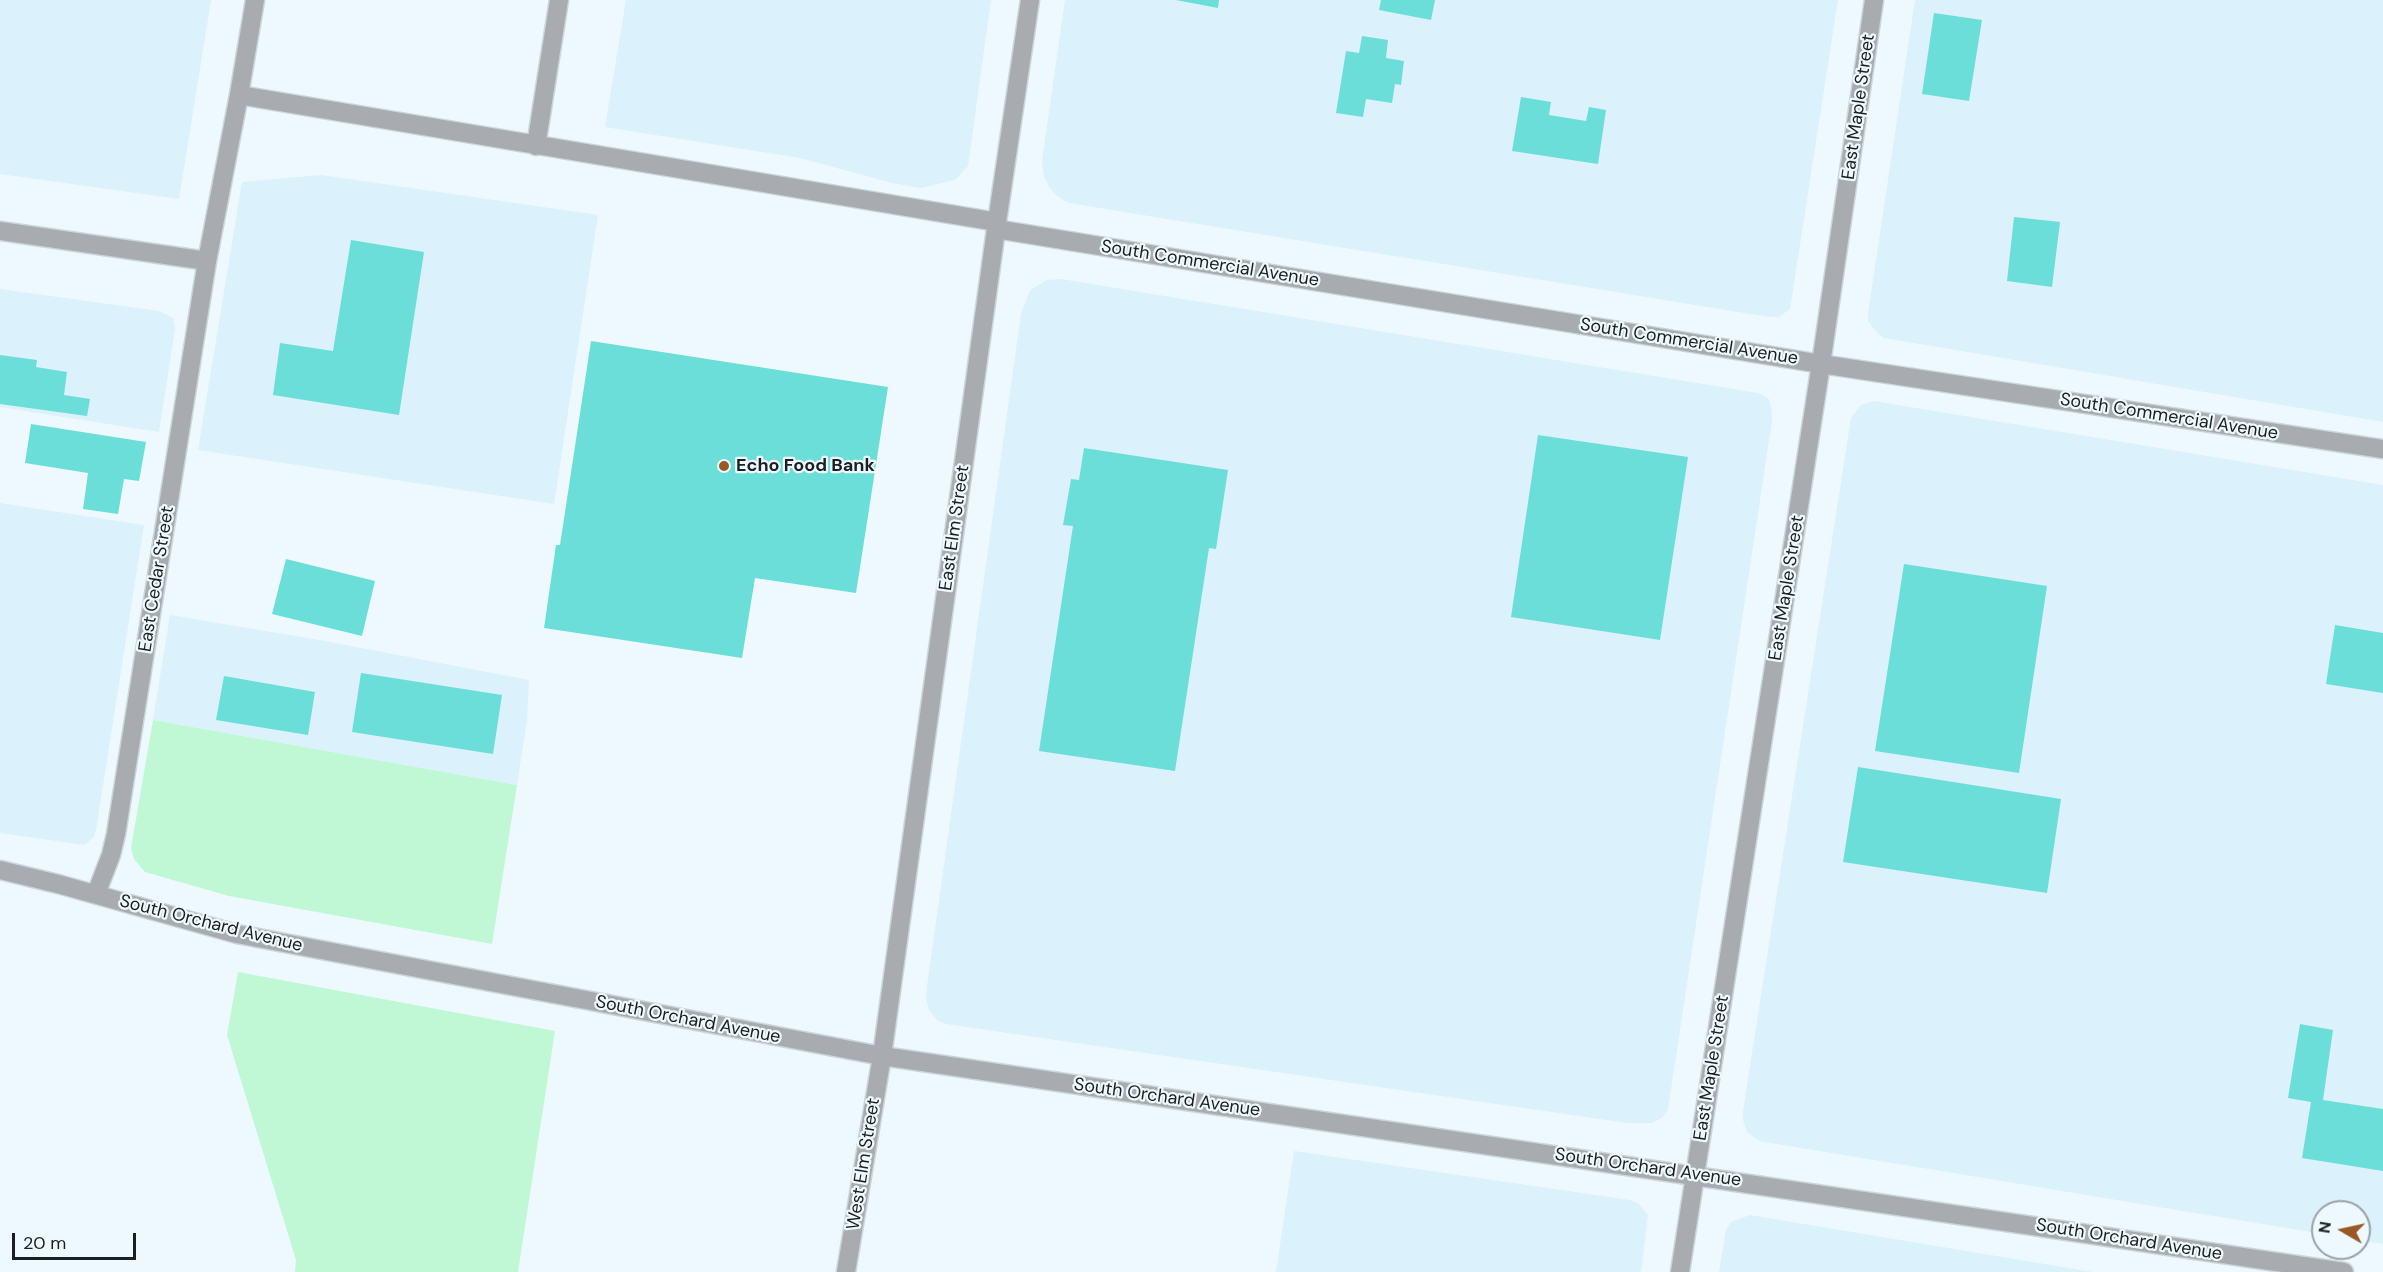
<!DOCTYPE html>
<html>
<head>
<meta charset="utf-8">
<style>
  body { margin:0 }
  #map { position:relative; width:2383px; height:1272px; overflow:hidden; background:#edf9fe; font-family:"DM Sans",sans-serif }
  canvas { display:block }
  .north { position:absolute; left:2311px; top:1200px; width:60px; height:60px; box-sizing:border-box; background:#edf9fe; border:2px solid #99a2a6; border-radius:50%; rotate:279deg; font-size:16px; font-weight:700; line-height:24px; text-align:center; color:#1a1f22 }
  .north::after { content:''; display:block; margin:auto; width:21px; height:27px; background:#9a5826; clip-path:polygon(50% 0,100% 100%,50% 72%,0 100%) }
  .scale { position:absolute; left:12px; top:1233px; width:124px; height:27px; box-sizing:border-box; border:3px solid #1a1f22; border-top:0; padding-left:8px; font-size:18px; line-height:21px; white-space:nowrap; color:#1a1f22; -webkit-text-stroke:4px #edf9fe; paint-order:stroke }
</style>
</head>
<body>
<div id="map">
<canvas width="2383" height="1272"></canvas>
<div class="north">N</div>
<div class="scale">20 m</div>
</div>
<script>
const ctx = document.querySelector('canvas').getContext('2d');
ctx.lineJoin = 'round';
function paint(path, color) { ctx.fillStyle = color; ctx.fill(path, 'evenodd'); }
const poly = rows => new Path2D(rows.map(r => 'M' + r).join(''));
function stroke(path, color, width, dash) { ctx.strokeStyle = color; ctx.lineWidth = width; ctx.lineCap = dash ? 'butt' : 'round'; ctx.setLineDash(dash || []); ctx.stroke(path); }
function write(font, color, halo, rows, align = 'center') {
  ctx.font = font + ' "DM Sans",sans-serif'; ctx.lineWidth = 4.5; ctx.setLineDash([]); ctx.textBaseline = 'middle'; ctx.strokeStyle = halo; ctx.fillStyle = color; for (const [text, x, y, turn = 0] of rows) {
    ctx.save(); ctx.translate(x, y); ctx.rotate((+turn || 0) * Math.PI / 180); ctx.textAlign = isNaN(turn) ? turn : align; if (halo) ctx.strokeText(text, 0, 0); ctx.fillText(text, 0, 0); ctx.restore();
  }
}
const built = poly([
  [0,0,211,0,179,199,0,174],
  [626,0,991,0,968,166,955,180,921,188,892,183,800,158,605,127],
  [1065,0,1838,0,1790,309,1779,317,1769,317,1069,203,1058,197,1049,187,1044,176,1042,161],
  [1915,0,2383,0,2383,422,1884,338,1878,334,1868,321,1868,313],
  [321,175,598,215,554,504,198,450,242,182],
  [1061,279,1758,393,1769,399,1772,412,1772,421,1668,1109,1662,1118,1652,1123,1627,1123,946,1024,938,1021,929,1010,926,998,927,986,1021,314,1030,290,1047,280],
  [0,289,159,311,173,318,175,329,159,432,0,407],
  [1874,401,2383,485,2383,1244,2359,1240,2359,1212,2323,1212,2323,1234,1759,1141,1747,1132,1743,1120,1743,1111,1851,418,1861,405],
  [0,503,144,525,96,830,94,837,84,845,0,833],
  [170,615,325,641,529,680,527,719,517,785,153,720],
  [1294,1151,1630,1200,1638,1203,1648,1215,1641,1272,1276,1272],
  [1750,1215,2093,1272,1719,1272,1726,1230,1731,1222]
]);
const green = poly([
  [153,720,517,785,492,944,229,896,145,872,134,859,131,848],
  [238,972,555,1031,518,1272,295,1272,296,1260,227,1035]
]);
const building = poly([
  [1176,0,1219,0,1218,8],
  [1381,0,1435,0,1431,20,1379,10],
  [1934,13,1982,20,1969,101,1922,94],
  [1362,36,1388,40,1386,58,1404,61,1401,85,1395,84,1392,103,1366,99,1363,117,1336,113,1346,51,1359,53],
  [1521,97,1551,102,1549,115,1586,121,1589,107,1606,110,1598,164,1512,151],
  [2014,217,2060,222,2052,287,2007,281],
  [351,240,424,252,399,415,273,395,280,343,333,351],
  [591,341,888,387,856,593,755,578,742,658,544,628,556,545,560,545],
  [0,355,37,360,36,367,67,372,64,395,90,399,87,416,0,404],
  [31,424,146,442,139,481,124,479,118,514,83,509,88,473,25,463],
  [1538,435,1688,457,1660,640,1511,617],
  [1084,448,1228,470,1216,549,1209,548,1175,771,1039,751,1073,526,1063,525,1071,479,1079,480],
  [286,559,375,581,362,636,272,614],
  [1904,564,2047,586,2019,773,1875,751],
  [2335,625,2383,633,2383,693,2326,684],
  [361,673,502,695,493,754,352,732],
  [224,676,315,692,308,735,216,720],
  [1858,767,2061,799,2047,893,1843,862],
  [2300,1024,2333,1030,2323,1100,2383,1109,2383,1171,2302,1158,2311,1102,2288,1098]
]);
const service = poly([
  [239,95,997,222],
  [536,146,559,0],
  [207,261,239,95,255,0]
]);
const minor = poly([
  [996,229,1821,364,2383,449],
  [0,231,207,261,116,834,111,855,96,894]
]);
const tertiary = poly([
  [0,870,58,884,237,934,882,1056,2344,1272],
  [846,1272,882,1056,997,222,1030,0],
  [1680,1272,1821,364,1874,0]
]);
const markers = [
  [724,466,6,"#9a5826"]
];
const streetNames = [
  ["East Maple Street",1859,107,-82],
  ["South Commercial Avenue",1210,264,9],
  ["South Commercial Avenue",1689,342,9],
  ["South Commercial Avenue",2169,417,9],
  ["East Elm Street",955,528,-82],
  ["East Cedar Street",157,579,-81],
  ["East Maple Street",1787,588,-81],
  ["South Orchard Avenue",211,924,14],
  ["South Orchard Avenue",688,1020,11],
  ["East Maple Street",1712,1068,-81],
  ["South Orchard Avenue",1167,1098,8],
  ["West Elm Street",864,1164,-81],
  ["South Orchard Avenue",1648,1168,8],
  ["South Orchard Avenue",2129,1240,9]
];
const poiNames = [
  ["Echo Food Bank",736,466]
];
paint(built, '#dbf1fb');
paint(green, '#c0f8d5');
paint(building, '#6bded9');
stroke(service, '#cbd6db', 21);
stroke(minor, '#cbd6db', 21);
stroke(tertiary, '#cbd6db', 21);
stroke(service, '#a8abb0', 18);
stroke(minor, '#a8abb0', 18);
stroke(tertiary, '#a8abb0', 18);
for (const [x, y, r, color] of markers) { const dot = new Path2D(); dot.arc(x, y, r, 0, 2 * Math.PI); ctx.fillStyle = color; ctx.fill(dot); stroke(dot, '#edf9fe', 2); }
write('18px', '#1a1f22', '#edf9fe', streetNames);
write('bold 18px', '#1a1f22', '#edf9fe', poiNames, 'left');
</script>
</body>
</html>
